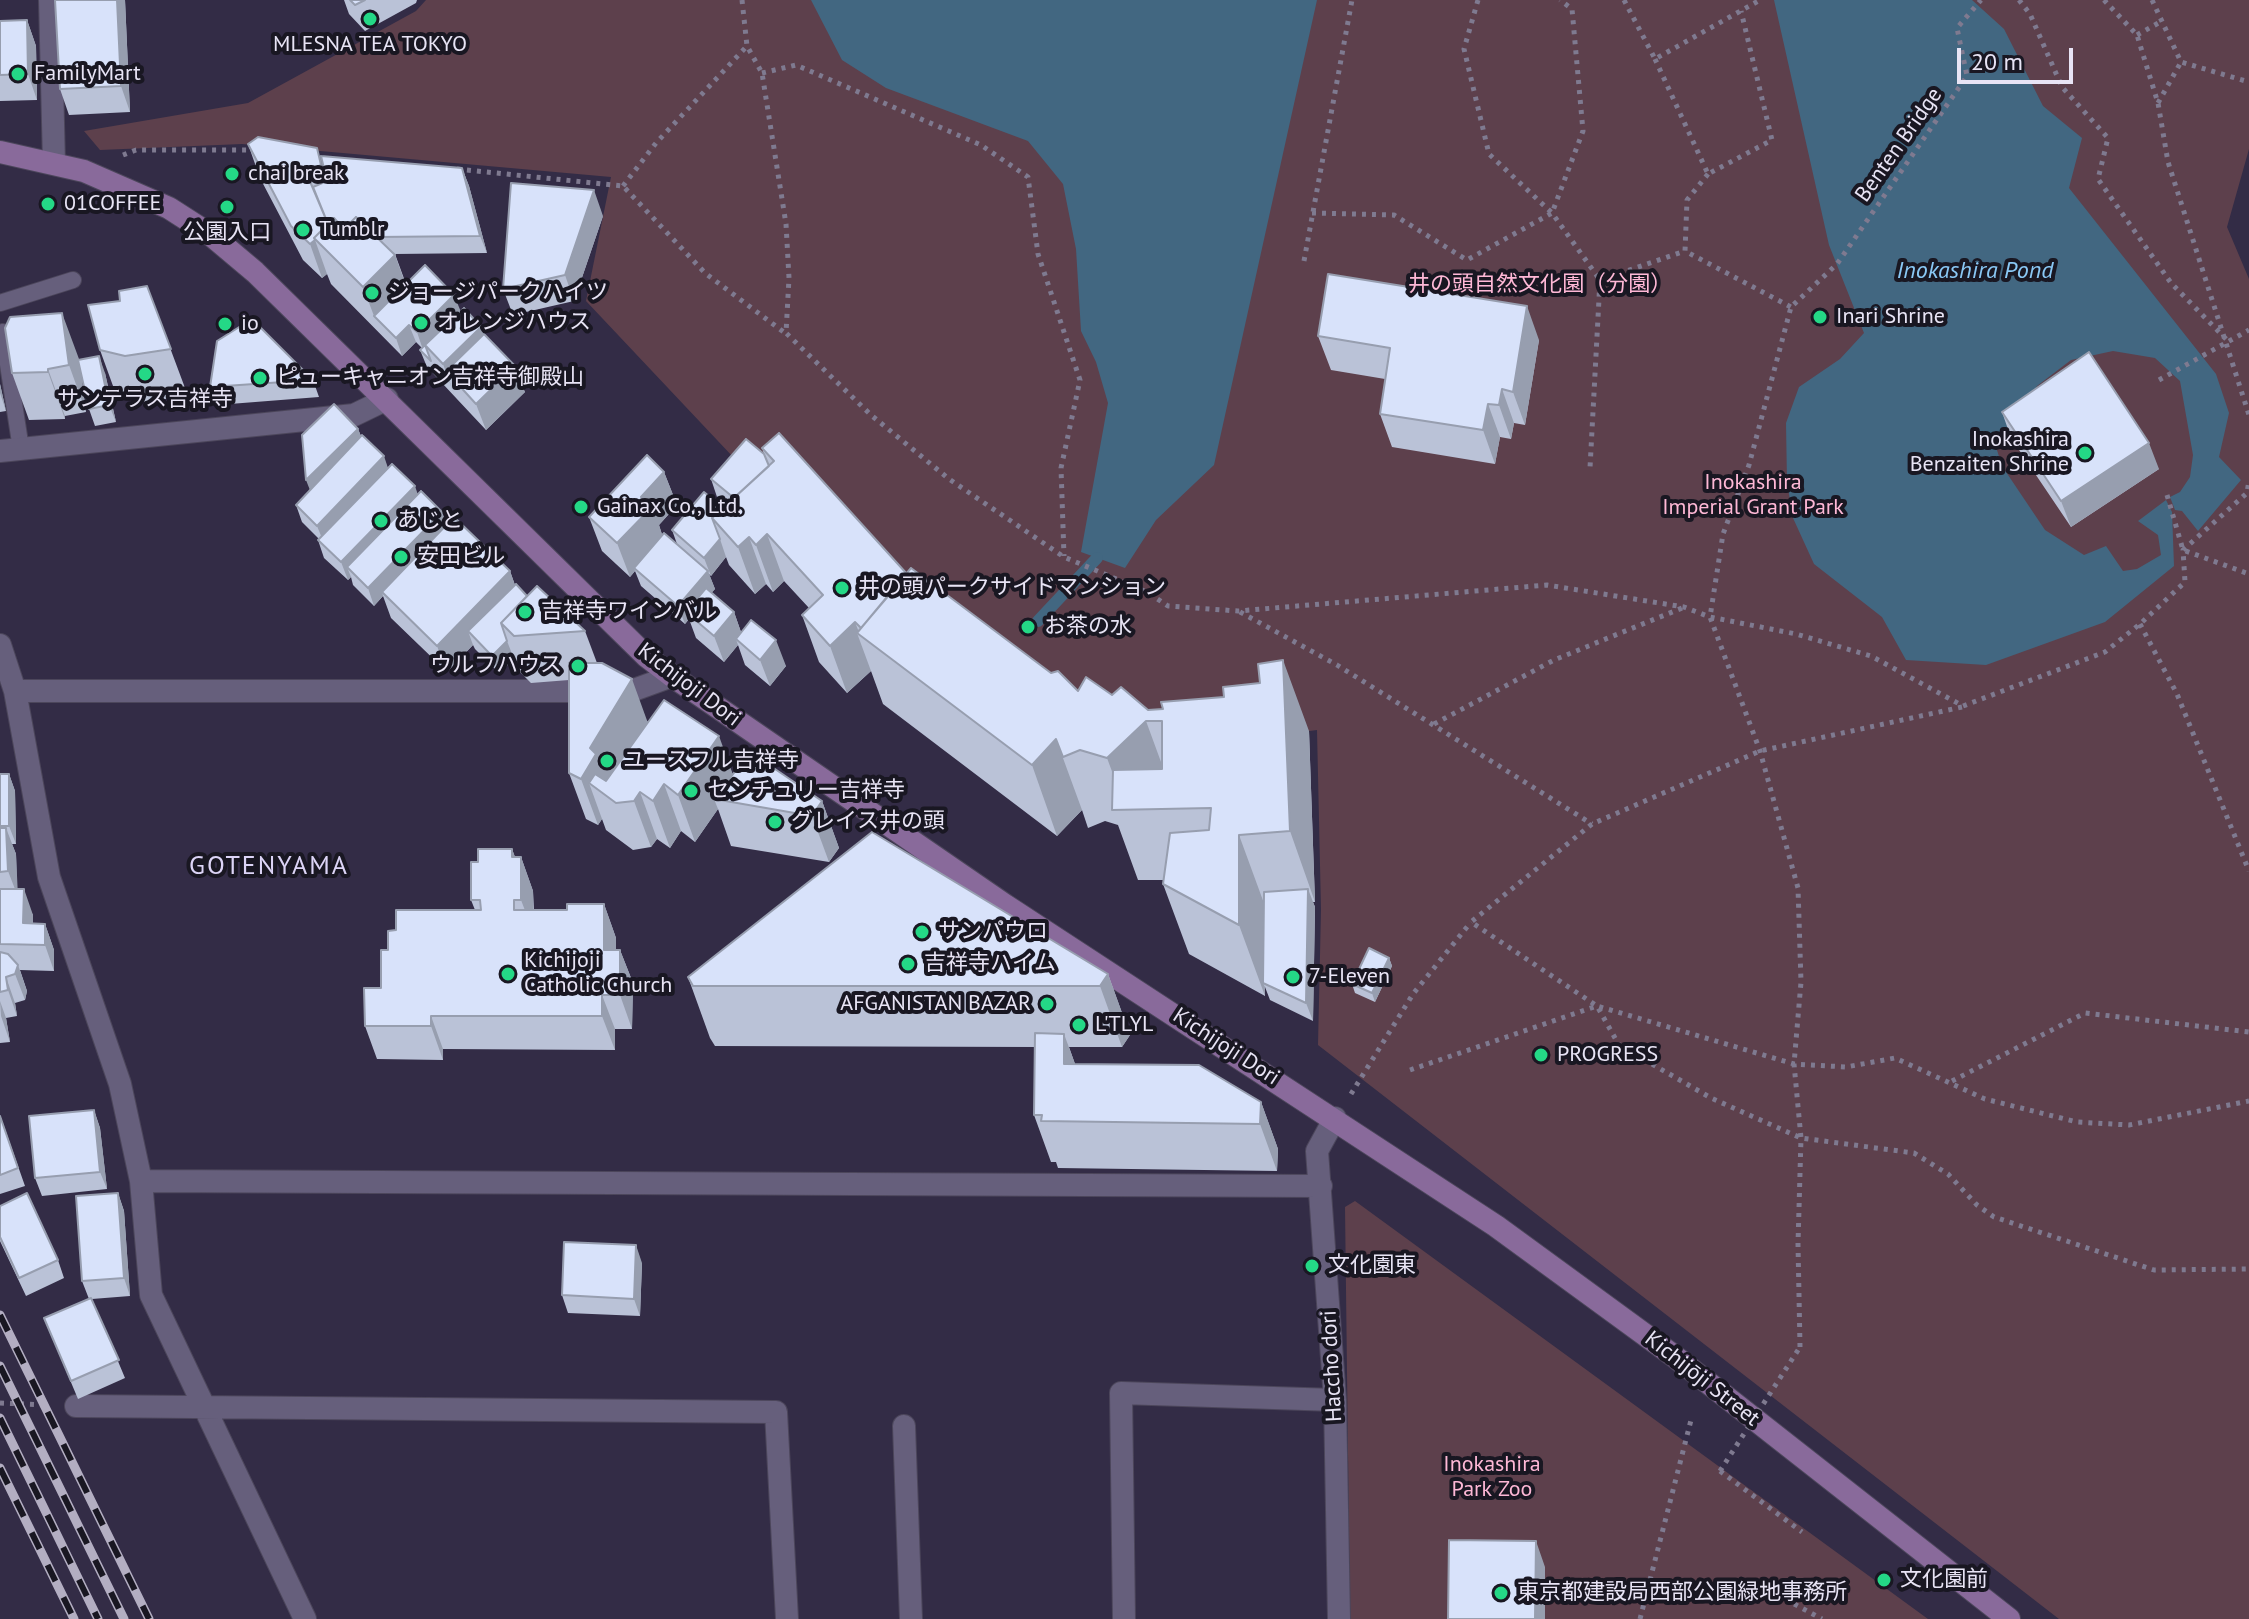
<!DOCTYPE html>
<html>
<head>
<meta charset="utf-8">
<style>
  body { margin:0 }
  #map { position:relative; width:2249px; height:1619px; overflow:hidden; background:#332c46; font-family:"PT Sans",sans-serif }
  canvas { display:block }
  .scale { position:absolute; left:1957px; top:48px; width:116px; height:36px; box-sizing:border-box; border:4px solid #e8e4f5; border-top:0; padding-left:10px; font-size:24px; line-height:28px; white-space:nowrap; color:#e8e4f5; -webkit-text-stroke:6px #191722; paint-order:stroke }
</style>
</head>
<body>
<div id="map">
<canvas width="2249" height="1619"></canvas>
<div class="scale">20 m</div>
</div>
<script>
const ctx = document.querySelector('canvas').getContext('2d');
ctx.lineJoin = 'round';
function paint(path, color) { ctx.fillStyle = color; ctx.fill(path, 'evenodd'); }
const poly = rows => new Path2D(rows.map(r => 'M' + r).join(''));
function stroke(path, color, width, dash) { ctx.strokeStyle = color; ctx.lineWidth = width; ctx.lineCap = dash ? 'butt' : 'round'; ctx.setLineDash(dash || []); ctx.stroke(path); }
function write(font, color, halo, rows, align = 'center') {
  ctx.font = font + ' "PT Sans","Noto Sans JP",sans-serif'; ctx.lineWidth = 8; ctx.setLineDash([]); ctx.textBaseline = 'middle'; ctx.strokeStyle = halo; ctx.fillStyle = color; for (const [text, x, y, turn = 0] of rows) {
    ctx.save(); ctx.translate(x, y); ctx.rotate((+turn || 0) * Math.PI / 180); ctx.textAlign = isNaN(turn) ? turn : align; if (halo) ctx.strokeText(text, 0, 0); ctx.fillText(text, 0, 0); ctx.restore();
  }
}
const green = poly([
  [426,0,2249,0,2249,149,2227,227,2249,279,2249,1619,2059,1619,1318,1045,1321,910,1317,730,1109,758,898,632,586,301,611,177,242,144,100,150,84,131,248,103,416,11],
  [1355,1201,1928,1619,1350,1619,1345,1207]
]);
const water = poly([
  [811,0,1317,0,1214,465,1156,520,1125,568,1081,552,1108,403,1096,362,1081,331,1076,249,1063,184,1028,141,886,88,842,60],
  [1774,0,1972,0,2004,29,2043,106,2082,138,2069,188,2216,374,2229,413,2219,457,2241,480,2198,531,2182,511,2175,510,2170,497,2180,492,2190,477,2193,455,2180,381,2155,358,2113,351,2071,360,2037,386,1996,447,2002,466,2045,530,2084,555,2106,546,2123,571,2137,569,2161,555,2158,535,2138,521,2166,500,2172,512,2174,566,2105,622,1986,665,1906,660,1882,617,1814,564,1793,518,1787,482,1786,423,1799,387,1840,359,1864,333,1829,245]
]);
const stream = poly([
  [1038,621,1097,558]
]);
const path = poly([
  [742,0,747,46,762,73,786,224,789,278,786,333,871,415,949,479,1064,557,1147,592,1168,606,1238,611,1547,585,1684,607,1710,617,1796,634,1871,656,1963,706,2105,652,2140,624,2185,582,2183,550,2247,493,2249,480],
  [1478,0,1464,49,1489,154,1552,213,1583,131,1572,9,1560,0],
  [1624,0,1655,59,1760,0],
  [2019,0,2030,14,2062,87,2108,138,2098,179,2171,283,2227,340],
  [2104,0,2137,35,2158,103,2168,162,2249,415],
  [2152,0,2181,62,2249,82],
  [2137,35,2162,21],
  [1655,59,1708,174,1772,140,1741,11],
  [762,73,796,65,981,145,1028,177,1038,254,1080,380,1061,468,1064,556],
  [2158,103,2181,62],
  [123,155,136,150,256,150],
  [457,169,623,186,705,273,785,333],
  [1708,174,1687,200,1685,251,1791,307],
  [623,186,656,143,747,46],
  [1312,213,1394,215,1467,260,1552,213,1600,280,1590,468],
  [1304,261,1352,0],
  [1600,280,1685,251],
  [2159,380,2249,330],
  [2167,495,2183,550,2249,574],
  [1240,612,1337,665,1592,824],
  [2140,624,2177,694,2249,871],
  [1962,707,1760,751,1592,824,1471,922,1597,1006,1619,1045,1711,1098,1801,1138,1914,1153,1948,1174,1977,1205,1994,1217,2154,1270,2249,1269],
  [1434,724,1554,660,1682,608],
  [1410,1070,1597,1006,1794,1064,1846,1067,1895,1058,1985,1099,2077,1122,2129,1125,2249,1101],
  [1952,1081,2085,1013,2249,1032],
  [1351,1094,1413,994,1471,922],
  [1800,1347,1798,1244,1801,1138,1794,1064,1801,982,1798,888,1760,751,1710,617,1723,534,1749,465,1791,307,1837,264,1967,76,1957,28,1981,0],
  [0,1403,47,1405],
  [1720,1471,1802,1532],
  [1759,1585,1822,1619],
  [1640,1619,1691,1420]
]);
const service = poly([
  [0,303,73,280],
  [3,332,21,449]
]);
const minor = poly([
  [50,0,54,163],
  [0,451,354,415,387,399],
  [0,645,15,691,49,877,120,1084,141,1181,151,1295,305,1619],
  [15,691,631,691,672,676],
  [1335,1118,1317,1151,1335,1400,1339,1619],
  [141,1181,1321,1186],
  [76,1406,776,1412,787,1619],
  [904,1426,911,1619],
  [1124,1619,1121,1393,1335,1400]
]);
const secondary = poly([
  [0,152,84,171,169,208,211,235,255,272,646,656,672,676,1005,905,1496,1226,1674,1356,2009,1619]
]);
const rail = poly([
  [0,1315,149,1619],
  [0,1366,124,1619],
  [0,1418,98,1619],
  [0,1468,74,1619]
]);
const pathBridge = poly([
  [1720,1471,1800,1347]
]);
const wall = poly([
  [55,0,125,0,130,112,69,115,60,89],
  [344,0,417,0,416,3,365,31,349,14],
  [27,20,36,46,37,100,0,101,0,21],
  [248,144,323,166,462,168,469,186,487,253,395,254,406,284,461,312,484,334,525,392,486,430,427,367,420,350,422,348,416,342,402,356,331,284,327,274,322,278,303,260,260,178],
  [603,216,574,301,513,315,503,289],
  [147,286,188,396,142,402,117,397,100,350,120,301],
  [1318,336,1539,340,1525,425,1514,423,1511,439,1500,437,1495,464,1392,447,1380,414,1385,379,1331,370],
  [79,360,105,373,116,422,95,426,89,409,80,367,86,412,65,416,65,419,29,420,12,373],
  [313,380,319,397,217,405,210,387],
  [0,384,6,411,0,412],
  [2002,412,2159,469,2071,527,2011,438],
  [358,429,361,436,388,468,418,494,447,524,510,571,515,585,527,596,585,631,597,663,648,722,733,774,822,801,839,848,829,862,731,846,718,809,695,842,681,831,670,848,657,839,651,847,633,850,606,830,602,819,598,825,586,819,569,773,569,680,531,683,518,670,514,659,499,673,475,649,473,645,447,672,391,618,383,596,374,606,353,585,351,577,348,580,324,558,318,540,319,539,302,522,296,505,310,490],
  [762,448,907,574,1051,673,1078,691,1112,695,1148,710,1309,731,1315,902,1313,902,1315,907,1313,1021,1270,1000,1265,987,1265,996,1189,954,1163,884,1164,880,1138,880,1118,825,1105,821,1088,828,1082,810,1057,836,883,704,871,671,847,693,819,662,802,615,809,608,784,581,773,592,766,584,755,594,729,565,726,557,711,576,709,574,715,589,711,593,734,612,741,632,786,666,770,686,745,665,738,645,724,662,696,638,689,619,685,624,641,586,635,571,630,577,602,551,589,517,664,472,677,505,659,525,662,535,677,544,672,530,723,508,727,505,717,497,711,479,764,454],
  [0,774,9,774,15,791,16,844,12,844,16,854,17,889,33,915,33,923,45,924,54,950,54,971,20,970,27,991,25,1000,15,1003,17,1016,6,1018,10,1042,0,1043],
  [512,849,515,857,521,857,533,891,534,910,567,910,604,904,616,938,616,950,620,950,633,983,632,1029,615,1029,615,1050,443,1049,443,1060,377,1059,365,1026,381,988,388,950,396,930,475,910,471,900,478,862],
  [1389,958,1392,966,1375,1002,1355,993,1352,984],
  [1108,974,1130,1035,1122,1047,1069,1047,1075,1064,1261,1102,1278,1149,1277,1171,1058,1168,1056,1162,1051,1162,1034,1115,1035,1047,715,1046,710,1038,688,977],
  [94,1110,100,1128,107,1189,42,1196,35,1178],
  [0,1115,25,1186,0,1194],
  [118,1193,124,1211,130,1296,92,1299,125,1378,78,1399,44,1318,89,1299,82,1281],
  [0,1206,58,1260,64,1278,26,1296,0,1241],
  [642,1263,640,1316,568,1313,562,1295]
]);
const shadedWall = poly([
  [117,0,125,0,130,112,121,86],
  [27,20,36,46,37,100,28,74],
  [462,168,469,186,487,253,480,236],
  [594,190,603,216,574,301,565,275],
  [315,240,327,274,322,278,310,244],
  [395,255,412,302,374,316,363,287],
  [454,295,461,312,423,350,417,332],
  [1527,306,1539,340,1525,425,1513,392],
  [62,313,79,359,86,412,69,365],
  [409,325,416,342,402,356,396,338],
  [481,327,493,360,446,371,455,397,443,364],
  [99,356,105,373,116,422,109,405],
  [515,366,525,392,486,430,476,404],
  [48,369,65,416,65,419,48,372],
  [0,384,6,411,0,393],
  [1502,389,1514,423,1511,439,1499,405],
  [1488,404,1500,437,1495,464,1483,430],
  [358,429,365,446,313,498,306,480],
  [2149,443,2159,469,2071,527,2061,501],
  [384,456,390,474,324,543,317,526],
  [664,472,677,505,659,525,664,540,634,568,635,571,630,577,617,543,641,497],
  [415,486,421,504,347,567,351,577,348,580,341,562],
  [442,512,449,529,382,592,383,596,374,606,368,588],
  [767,534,784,581,773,592,756,545],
  [749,537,766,584,755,594,738,547],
  [720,539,726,557,711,576,704,558],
  [510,571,519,597,468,631,473,645,447,672,437,646],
  [708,571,715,589,691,616,686,612,689,619,685,624,678,606],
  [734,612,743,638,736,639,738,645,724,662,714,636],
  [855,622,860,635,857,633,871,671,847,693,830,646],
  [776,640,786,666,770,686,760,660],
  [507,641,514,659,499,673,492,656],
  [1283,660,1309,731,1315,902,1290,831],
  [632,679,649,726,610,790,589,783,602,819,598,825,581,779,590,748],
  [1146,721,1172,792,1126,809,1107,758],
  [719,736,736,783,714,799,718,809,695,842,678,795],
  [1056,739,1082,810,1057,836,1032,765],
  [9,774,15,791,16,844,9,826],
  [664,784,681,831,670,848,653,801],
  [640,792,657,839,651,847,634,801],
  [822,801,839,848,829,862,812,816],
  [6,828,16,854,18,897,8,871],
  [1239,835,1265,906,1263,983,1265,987,1265,996,1239,925],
  [512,849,521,874,521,857,533,891,534,934,521,900,512,857],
  [24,889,33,915,33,945,23,923],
  [1308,889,1315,907,1313,1021,1306,1003],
  [604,904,616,938,616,983,604,950],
  [45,924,54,950,54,971,45,945],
  [620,950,633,983,632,1029,620,995],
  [1389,958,1392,966,1375,1002,1372,993],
  [18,965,27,991,25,1000,15,974],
  [1108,974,1130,1035,1122,1047,1100,986],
  [6,977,15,1003,17,1016,8,990],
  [602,995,615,1029,615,1050,602,1016],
  [0,1001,6,1018,10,1042,1,1016],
  [431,1016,443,1049,443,1060,431,1026],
  [1064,1034,1081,1080,1064,1064],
  [1261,1102,1278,1149,1277,1171,1260,1124],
  [94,1110,100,1128,107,1189,100,1172],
  [118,1193,124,1211,130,1296,124,1278],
  [636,1245,642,1263,640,1316,634,1299],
  [1536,1541,1545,1567,1545,1619,1535,1619]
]);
const building = poly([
  [55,0,117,0,121,86,60,89,55,0],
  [350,0,365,0,355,5,350,0],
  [27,20,28,74,0,75,0,21,27,20],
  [258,137,317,148,321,165,306,172,328,224,314,238,315,240,310,244,291,226,248,144,258,137],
  [321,156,462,168,480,236,377,237,356,217,344,229,334,218,328,224,313,187,327,181,321,156],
  [511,183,594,190,565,275,503,289,511,183],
  [356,217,395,255,363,287,314,238,334,218,344,229,356,217],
  [425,265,454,295,417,332,409,325,396,338,374,316,425,265],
  [1328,274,1527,306,1513,392,1502,389,1499,405,1488,404,1483,430,1380,414,1390,348,1318,336,1328,274],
  [147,286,171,349,125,356,100,350,88,305,120,301,119,291,147,286],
  [464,308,481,327,443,364,425,345,464,308],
  [62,313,69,365,48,369,48,372,12,373,5,328,10,317,62,313],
  [252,319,313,380,210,387,217,341,252,319],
  [484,334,515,366,476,404,446,371,484,334],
  [425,345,431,361,420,350,425,345],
  [2089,352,2149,443,2061,501,2002,412,2089,352],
  [99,356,109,405,89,409,78,360,99,356],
  [334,404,358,429,306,480,302,435,334,404],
  [779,433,907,574,861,628,855,622,830,646,802,615,823,595,767,534,756,545,749,537,738,547,712,518,774,461,762,448,779,433],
  [362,435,384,456,317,526,296,505,362,435],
  [746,439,764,454,769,466,734,498,711,479,746,439],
  [647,455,664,472,641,497,652,507,617,543,589,517,647,455],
  [392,464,415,486,341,562,318,540,392,464],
  [421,491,442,512,368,588,347,567,421,491],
  [704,492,723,508,712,518,720,539,704,558,672,530,704,492],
  [454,517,510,571,437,646,382,592,454,517],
  [664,533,708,571,678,606,634,568,664,533],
  [911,568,1051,673,1058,671,1078,691,1086,677,1112,695,1121,687,1148,710,1163,709,1161,702,1224,697,1223,687,1260,683,1258,664,1283,660,1290,831,1239,835,1239,925,1163,884,1170,833,1209,830,1211,808,1112,810,1113,770,1162,769,1162,721,1146,721,1107,758,1080,750,1063,757,1056,739,1032,765,857,633,911,568],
  [516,584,527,596,501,623,507,641,492,656,468,631,516,584],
  [537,586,585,631,514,636,501,623,537,586],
  [706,588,734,612,714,636,686,612,706,588],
  [751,620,776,640,760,660,736,639,751,620],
  [569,663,602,663,632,679,590,748,596,754,581,779,569,773,569,663],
  [664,700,719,736,678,795,664,784,653,801,640,792,634,801,616,803,589,783,595,774,606,781,664,700],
  [750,752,822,801,812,816,714,799,750,752],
  [0,774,9,774,9,826,0,826,0,774],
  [0,828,6,828,8,871,0,872,0,828],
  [872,832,1108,974,1100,986,693,986,688,977,872,832],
  [478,849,512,849,512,857,521,857,521,900,514,900,514,910,567,910,567,904,604,904,604,950,620,950,620,995,602,995,602,1016,431,1016,431,1026,365,1026,364,988,381,988,381,950,388,950,388,931,396,930,396,910,481,910,480,900,471,900,471,862,478,862,478,849],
  [0,889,24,889,23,923,45,924,45,945,0,944,0,889],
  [1308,889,1306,1003,1263,983,1264,892,1308,889],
  [1369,948,1389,958,1372,993,1352,984,1369,948],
  [0,952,8,954,18,965,15,974,6,977,8,990,0,992,0,952],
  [1035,1033,1064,1034,1064,1064,1199,1065,1261,1102,1260,1124,1041,1121,1042,1115,1034,1115,1035,1033],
  [94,1110,100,1172,35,1178,29,1116,94,1110],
  [0,1116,18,1168,0,1175,0,1116],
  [27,1193,58,1260,19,1278,0,1237,0,1206,27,1193],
  [118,1193,124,1278,82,1281,76,1196,118,1193],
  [564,1242,636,1245,634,1299,562,1295,564,1242],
  [91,1298,119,1360,71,1381,44,1318,91,1298],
  [1449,1540,1536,1541,1535,1619,1448,1619,1449,1540]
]);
const markers = [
  [370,19,8,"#24d886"],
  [18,74,8,"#24d886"],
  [232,174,8,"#24d886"],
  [48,204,8,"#24d886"],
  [227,207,8,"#24d886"],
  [303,230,8,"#24d886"],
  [372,293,8,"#24d886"],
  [1820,317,8,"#24d886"],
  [421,323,8,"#24d886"],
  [225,324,8,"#24d886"],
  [145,374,8,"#24d886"],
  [260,378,8,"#24d886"],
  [2085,453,8,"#24d886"],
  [581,507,8,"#24d886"],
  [381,521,8,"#24d886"],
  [401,557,8,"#24d886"],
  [842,588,8,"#24d886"],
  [525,612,8,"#24d886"],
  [1028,627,8,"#24d886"],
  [578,666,8,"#24d886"],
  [607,761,8,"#24d886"],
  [691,791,8,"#24d886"],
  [775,822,8,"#24d886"],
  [922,932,8,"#24d886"],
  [908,964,8,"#24d886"],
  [508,974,8,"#24d886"],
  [1293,977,8,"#24d886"],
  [1047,1004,8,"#24d886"],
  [1079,1025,8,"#24d886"],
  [1541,1055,8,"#24d886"],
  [1312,1266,8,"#24d886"],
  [1884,1580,8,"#24d886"],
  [1501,1593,8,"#24d886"]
];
const poiNames = [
  ["MLESNA TEA TOKYO",370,45,"center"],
  ["FamilyMart",34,74],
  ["chai break",248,174],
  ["01COFFEE",64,204],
  ["Tumblr",319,230],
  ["公園入口",227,233,"center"],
  ["ジョージパークハイツ",388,293],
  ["Inari Shrine",1836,317],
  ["オレンジハウス",437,323],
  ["io",241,324],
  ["ピューキャニオン吉祥寺御殿山",276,378],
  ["サンテラス吉祥寺",145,400,"center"],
  ["Inokashira",2069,440,"right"],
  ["Benzaiten Shrine",2069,465,"right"],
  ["Gainax Co., Ltd.",597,507],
  ["あじと",397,521],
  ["安田ビル",417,557],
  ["井の頭パークサイドマンション",858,588],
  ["吉祥寺ワインバル",541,612],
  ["お茶の水",1044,627],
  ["ウルフハウス",562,666,"right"],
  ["ユースフル吉祥寺",623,761],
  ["センチュリー吉祥寺",707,791],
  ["グレイス井の頭",791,822],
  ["サンパウロ",938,932],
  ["Kichijoji",524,961],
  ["Catholic Church",524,986],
  ["吉祥寺ハイム",924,964],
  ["7-Eleven",1309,977],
  ["AFGANISTAN BAZAR",1031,1004,"right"],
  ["L'TLYL",1095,1025],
  ["PROGRESS",1557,1055],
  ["文化園東",1328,1266],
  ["文化園前",1900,1580],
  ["東京都建設局西部公園緑地事務所",1517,1593]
];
const streetNames = [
  ["Benten Bridge",1899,145,-55],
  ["Kichijoji Dori",689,685,37],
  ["Kichijoji Dori",1226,1047,33],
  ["Haccho dori",1332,1366,-93],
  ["Kichijōji Street",1702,1379,38]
];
const parkNames = [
  ["井の頭自然文化園（分園）",1540,285],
  ["Inokashira",1753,483],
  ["Imperial Grant Park",1753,508],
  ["Inokashira",1492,1465],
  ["Park Zoo",1492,1490]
];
const waterNames = [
  ["Inokashira Pond",1975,271]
];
const quarterNames = [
  ["GOTENYAMA",269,867]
];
paint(green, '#5d404c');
paint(water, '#426781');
stroke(stream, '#426781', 12);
stroke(service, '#4c465b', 18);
stroke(minor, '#4c465b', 24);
stroke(secondary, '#4c465b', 24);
stroke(path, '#7f7a90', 5, [4, 6]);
stroke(service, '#665f7c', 16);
stroke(minor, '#665f7c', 22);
stroke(secondary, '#896a9b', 22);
stroke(rail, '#b3aec2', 9);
stroke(rail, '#191722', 6, [18]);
stroke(pathBridge, '#7f7a90', 5, [4, 6]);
paint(wall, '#bac2d7');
paint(shadedWall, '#979eaf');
paint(building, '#d8e2fa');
stroke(building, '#979eaf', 2);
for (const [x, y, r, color] of markers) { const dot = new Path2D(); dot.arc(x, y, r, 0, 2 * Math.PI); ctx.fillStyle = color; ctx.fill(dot); stroke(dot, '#191722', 3); }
write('22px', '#e8e4f5', '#191722', poiNames, 'left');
write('22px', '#e8e4f5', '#191722', streetNames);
write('22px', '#feb8d6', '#191722', parkNames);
write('italic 24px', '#8ac8f5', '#191722', waterNames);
ctx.letterSpacing = '2px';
write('26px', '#dcd4f6', '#191722', quarterNames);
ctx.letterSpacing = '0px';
</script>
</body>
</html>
